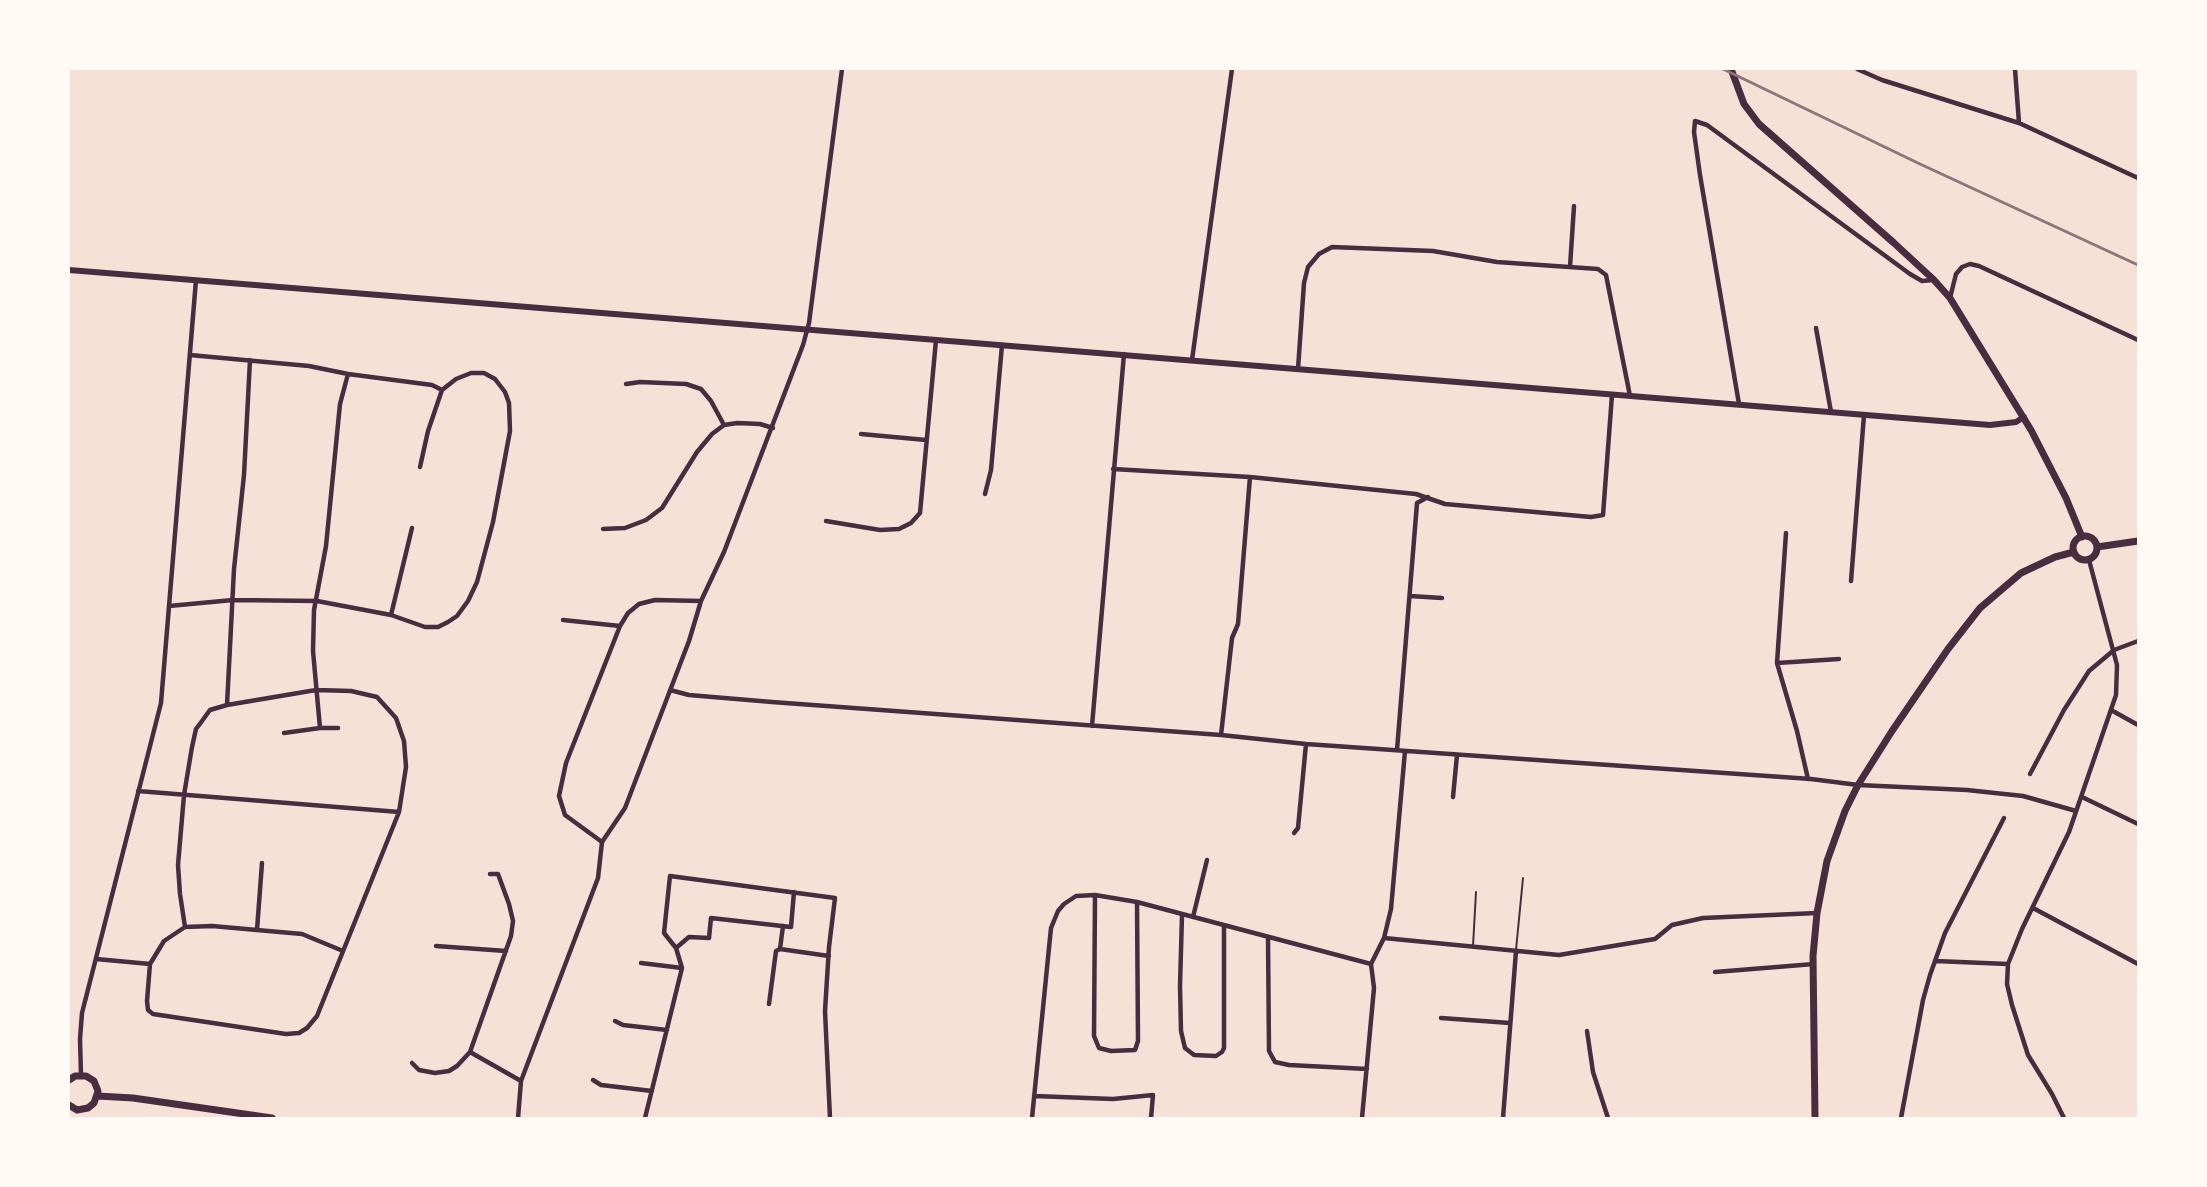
<!DOCTYPE html>
<html>
<head>
<meta charset="utf-8">
<style>
  body { margin:0 }
  #map { position:relative; width:2207px; height:1187px; overflow:hidden; background:#f7e1d7; font-family:Cabin,sans-serif }
  canvas { display:block }
  .frame { position:absolute; inset:0; border:70px solid #fffaf5; pointer-events:none }
</style>
</head>
<body>
<div id="map">
<canvas width="2207" height="1187"></canvas>
<div class="frame"></div>
</div>
<script>
const ctx = document.querySelector('canvas').getContext('2d');
ctx.lineJoin = 'round';
const poly = rows => new Path2D(rows.map(r => 'M' + r).join(''));
function stroke(path, color, width, dash) { ctx.strokeStyle = color; ctx.lineWidth = width; ctx.lineCap = dash ? 'butt' : 'round'; ctx.setLineDash(dash || []); ctx.stroke(path); }
const service = poly([
  [1473,946,1476,892],
  [1516,950,1523,878]
]);
const minor = poly([
  [1857,69,1882,80,2019,123,2138,178],
  [2015,69,2019,123],
  [1570,267,1574,206],
  [1950,298,1956,274,1962,267,1970,264,1979,266,2138,340],
  [1816,328,1831,412],
  [1192,360,1232,69],
  [1298,369,1304,283,1308,267,1319,254,1332,247,1433,251,1497,262,1598,269,1606,275,1630,396],
  [626,384,640,382,686,384,701,389,711,401,724,425,737,423,760,424,773,428],
  [1739,404,1700,175,1694,132,1695,121,1707,125,1910,274,1922,281,1933,280],
  [861,434,926,440],
  [420,467,428,431,442,390],
  [1113,469,1250,477,1416,494,1445,504,1591,517,1603,515,1612,395],
  [985,494,991,470,1002,345],
  [826,521,880,530,899,529,911,523,920,513,936,340],
  [603,529,625,528,646,520,662,508,697,452,712,434,724,425],
  [1786,533,1777,663,1797,731,1808,779],
  [1851,581,1864,415],
  [1410,596,1442,598],
  [169,606,233,600,317,601,391,615,425,627,438,627,448,622,457,616,468,601,477,582,493,522,510,431,509,403,505,392,495,379,484,373,471,373,456,379,442,390,432,385,348,374,309,366,190,355],
  [391,615,412,528],
  [563,620,620,626],
  [1777,663,1839,659],
  [670,690,689,695,772,702,1221,735,1306,744,1811,779,1858,785,1967,790,2023,796,2076,811],
  [2111,710,2138,725],
  [1092,726,1124,354],
  [320,728,313,651,314,610,326,546,340,404,348,374],
  [284,733,320,728,338,728],
  [1221,735,1232,638,1238,624,1250,477],
  [1397,750,1417,503,1428,497],
  [2030,774,2064,710,2089,671,2114,650,2138,641],
  [138,791,399,812],
  [1453,797,1457,755],
  [2082,797,2138,824],
  [1294,833,1298,828,1306,744],
  [602,842,565,815,559,796,566,763,620,626,628,613,639,604,655,600,701,601],
  [490,874,498,874,509,904,513,921,511,936,470,1052,521,1081],
  [1095,895,1094,1036,1099,1048,1111,1051,1135,1050,1138,1041,1137,902],
  [2033,908,2138,964],
  [1182,915,1180,986,1181,1031,1185,1048,1194,1055,1216,1056,1222,1052,1224,1048,1224,926],
  [1193,917,1207,860],
  [185,927,180,894,178,865,184,795,192,747,196,729,202,721,210,710,227,705],
  [257,930,262,863],
  [1268,937,1269,1051,1275,1062,1289,1065,1367,1069],
  [1384,938,1559,955,1655,939,1672,925,1703,918,1817,913],
  [436,946,506,951],
  [676,948,689,937,709,938,711,918,791,927,794,892],
  [780,949,829,956],
  [96,959,150,964,147,1001,148,1010,153,1014,286,1034,299,1033,307,1028,317,1016,399,812,406,767,404,741,396,718,377,697,351,691,316,690,227,705,234,569,244,475,250,360],
  [1935,961,2008,964],
  [641,963,682,968],
  [150,964,164,941,185,927,212,926,302,934,343,951],
  [1715,972,1814,964],
  [769,1004,776,951,780,949,783,926],
  [1441,1018,1510,1023],
  [615,1021,623,1025,667,1030],
  [1587,1031,1593,1072,1608,1118],
  [412,1063,419,1070,435,1073,449,1071,457,1066,470,1052],
  [81,1075,80,1039,82,1013,161,703,196,280],
  [593,1080,601,1085,652,1091],
  [1034,1096,1113,1099,1153,1095,1151,1118],
  [518,1118,521,1081,598,878,602,842,625,808,689,641,701,601,724,552,803,345,809,323,842,69],
  [645,1118,682,968,676,948,664,933,670,876,835,898,829,947,825,1011,830,1118],
  [1032,1118,1051,928,1058,911,1064,904,1076,896,1095,895,1137,902,1371,964],
  [1362,1118,1374,988,1371,964,1384,938,1391,909,1405,751],
  [1503,1118,1516,951],
  [1901,1118,1923,1000,1930,975,1945,933,2004,818],
  [2064,1118,2052,1094,2028,1055,2012,1005,2007,984,2008,964,2022,929,2069,832,2116,695,2117,665,2089,560]
]);
const tertiary = poly([
  [69,270,1990,425,2016,422,2024,417]
]);
const secondary = poly([
  [1731,69,1744,104,1759,124,1894,243,1934,280,1950,298,2031,430,2066,498,2082,537],
  '2073 548a12 12 0 1 1 24 0a12 12 0 1 1-24 0Z',
  [2097,547,2138,541],
  [69,1080,75,1076,86,1076,94,1081,98,1091,94,1103,88,1108,77,1110,69,1105],
  [98,1096,133,1098,272,1118],
  [1815,1118,1813,956,1817,913,1827,861,1845,811,1858,785,1892,731,1948,649,1980,608,2021,573,2055,557,2074,552]
]);
const rail = poly([
  [1723,69,1920,164,2138,265]
]);
stroke(service, '#4a2c40', 2);
stroke(minor, '#4a2c40', 4.5);
stroke(tertiary, '#4a2c40', 6);
stroke(secondary, '#4a2c40', 7);
stroke(rail, '#8f747c', 3);
</script>
</body>
</html>
